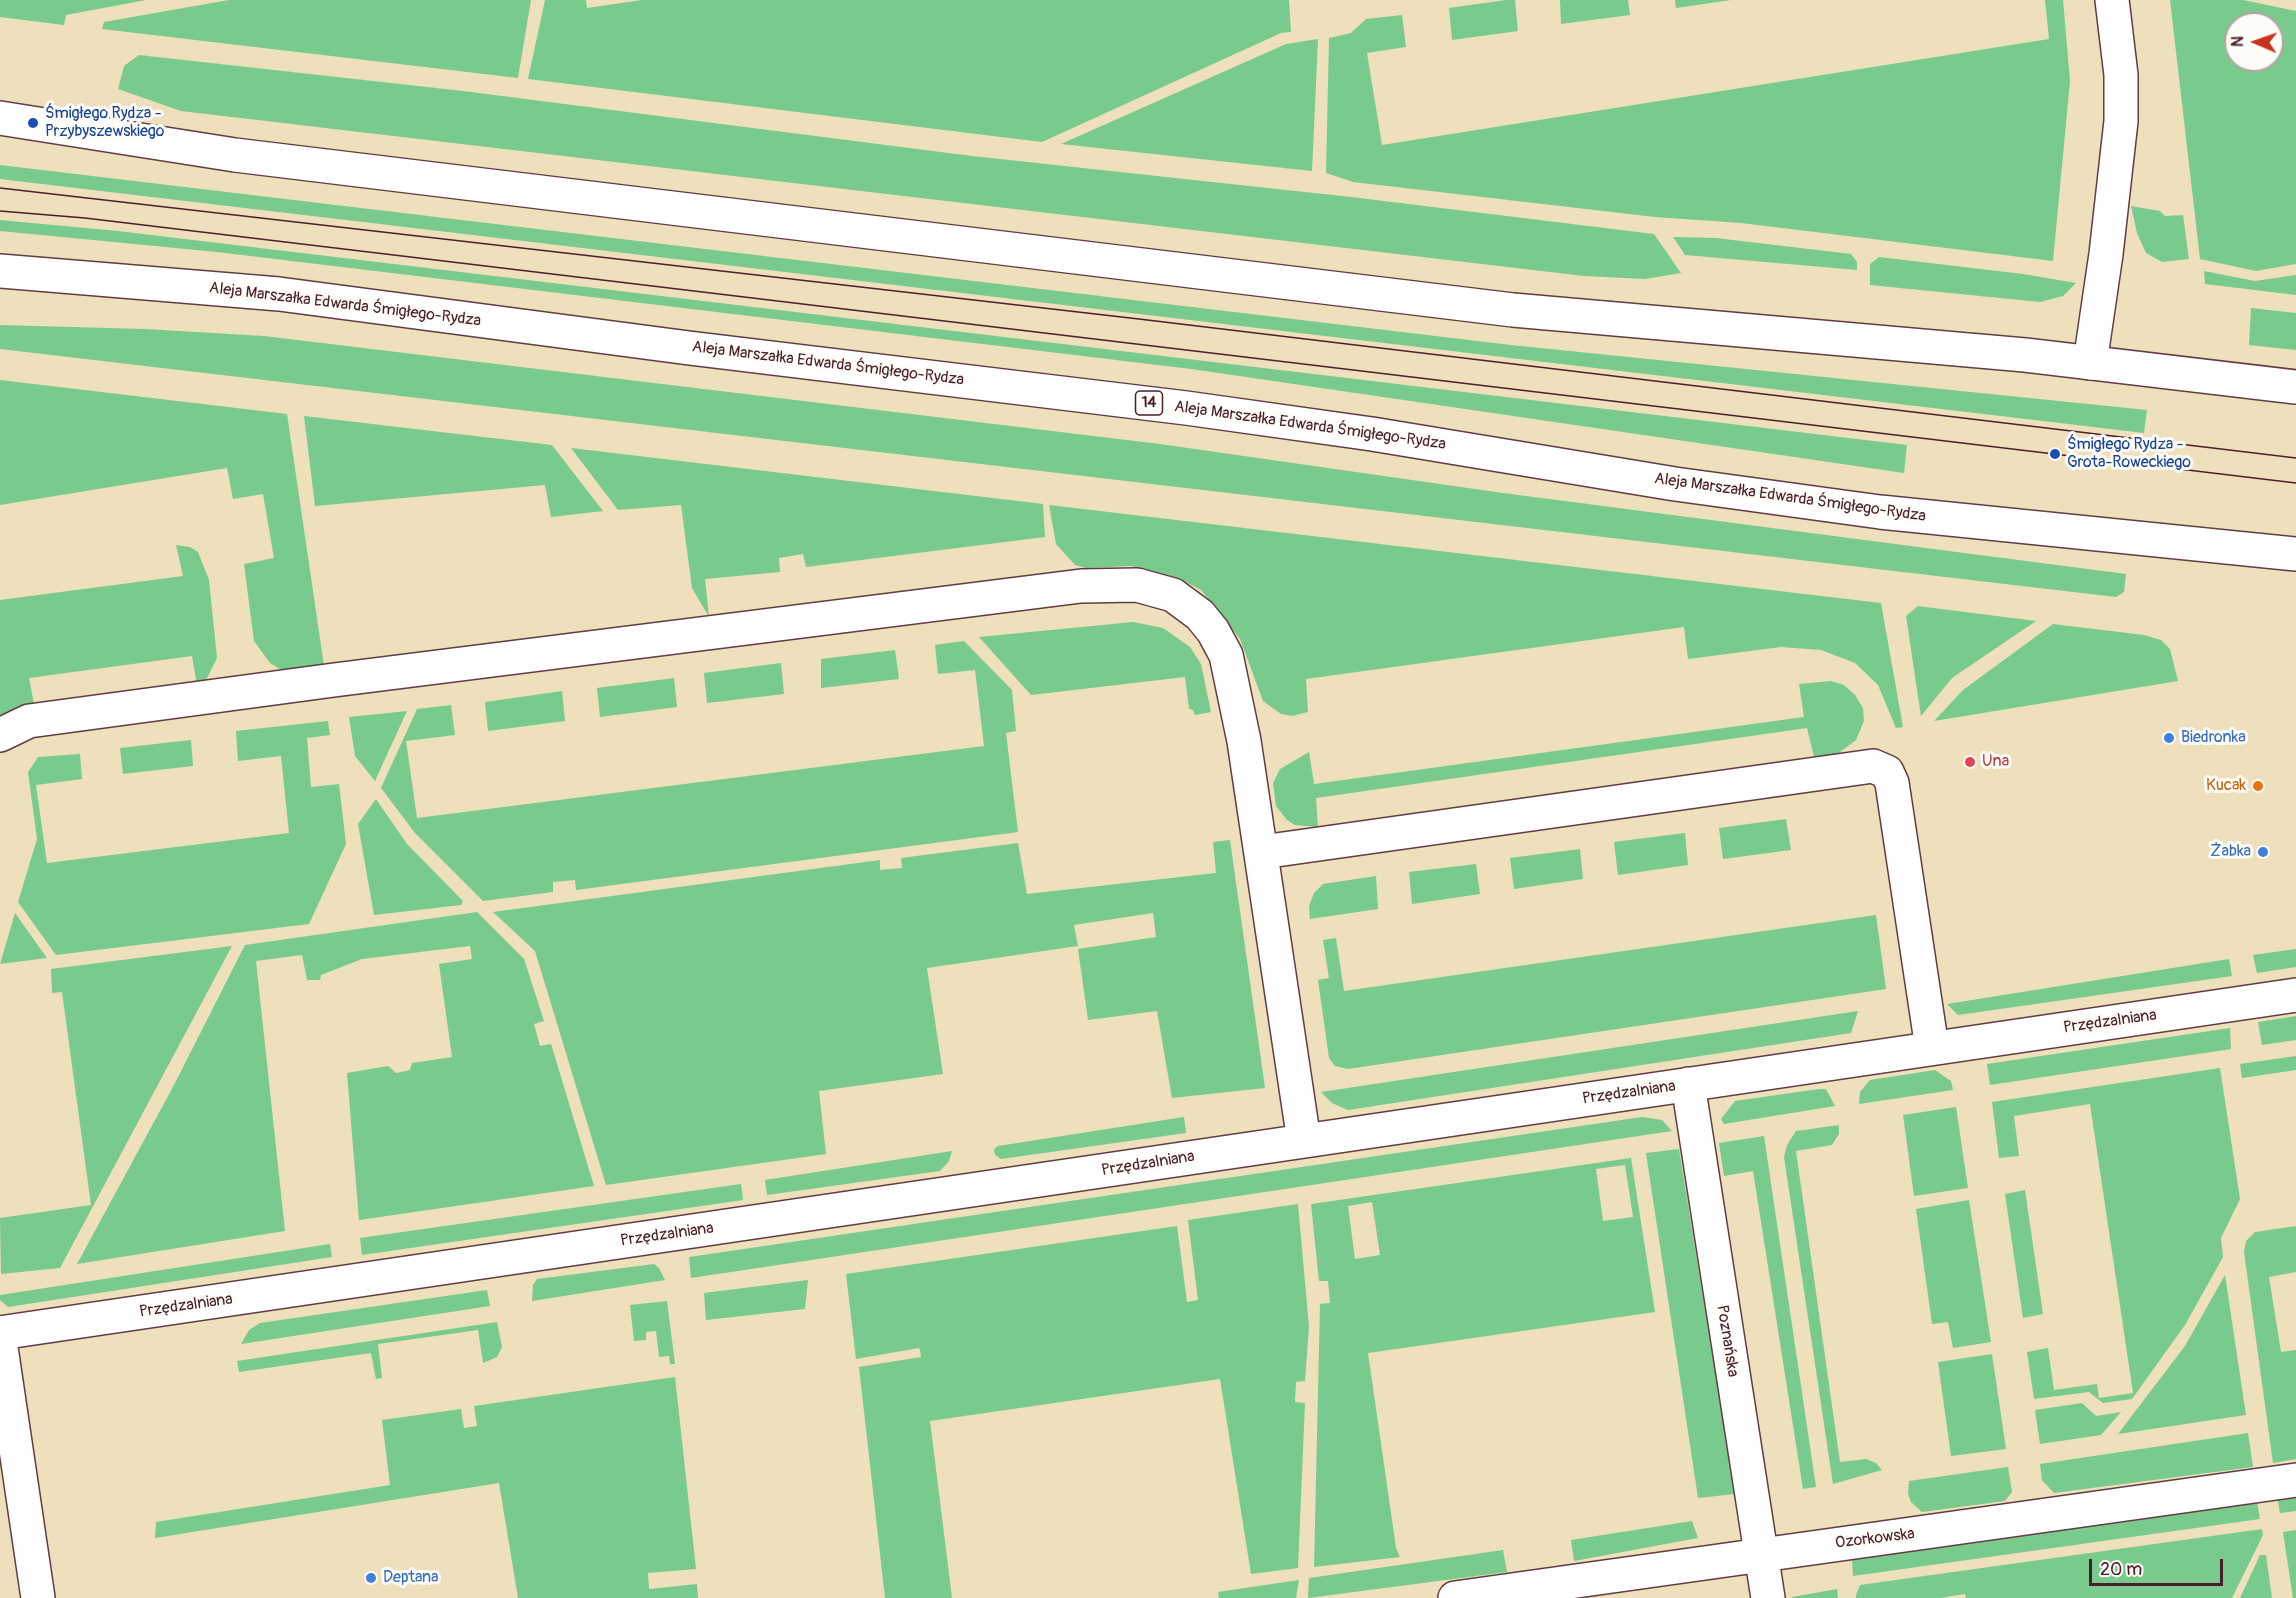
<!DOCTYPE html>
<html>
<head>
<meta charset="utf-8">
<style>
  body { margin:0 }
  #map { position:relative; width:2296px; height:1598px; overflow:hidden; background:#eedfbd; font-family:Pangolin,sans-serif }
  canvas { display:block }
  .north { position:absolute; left:2224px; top:12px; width:60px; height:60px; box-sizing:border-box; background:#fdfcf7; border:2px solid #b5a4a5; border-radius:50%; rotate:272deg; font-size:16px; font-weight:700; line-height:24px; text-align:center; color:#4a1f2b }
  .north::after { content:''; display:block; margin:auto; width:21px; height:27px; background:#c8321e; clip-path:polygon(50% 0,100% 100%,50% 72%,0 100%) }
  .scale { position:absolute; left:2089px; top:1559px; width:134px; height:27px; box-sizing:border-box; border:3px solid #4a1f2b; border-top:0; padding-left:8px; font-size:18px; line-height:21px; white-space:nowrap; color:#4a1f2b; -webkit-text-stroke:4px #fdfcf7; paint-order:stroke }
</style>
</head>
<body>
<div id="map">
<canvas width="2296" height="1598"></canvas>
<div class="north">N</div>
<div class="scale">20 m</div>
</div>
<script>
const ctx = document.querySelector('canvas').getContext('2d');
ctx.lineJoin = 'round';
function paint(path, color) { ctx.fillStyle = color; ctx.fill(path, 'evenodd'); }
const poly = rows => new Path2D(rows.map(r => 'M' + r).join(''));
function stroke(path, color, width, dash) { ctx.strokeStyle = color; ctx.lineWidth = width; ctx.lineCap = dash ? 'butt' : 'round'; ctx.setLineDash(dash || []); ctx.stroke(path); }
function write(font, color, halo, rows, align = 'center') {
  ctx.font = font + ' Pangolin,sans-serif'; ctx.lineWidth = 6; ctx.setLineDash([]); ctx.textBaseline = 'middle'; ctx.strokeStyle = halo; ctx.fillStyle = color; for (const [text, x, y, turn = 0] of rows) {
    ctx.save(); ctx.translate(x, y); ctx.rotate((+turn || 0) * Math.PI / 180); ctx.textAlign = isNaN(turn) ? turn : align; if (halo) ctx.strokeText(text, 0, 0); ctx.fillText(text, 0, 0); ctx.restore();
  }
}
const green = poly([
  [0,0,146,0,66,15,64,25,0,17],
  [229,0,531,0,518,78,102,29,104,22],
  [545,0,586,0,587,8,642,0,1289,0,1291,32,1281,33,1042,142,528,79],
  [1506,0,1515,0,1518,31,1452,40,1449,8],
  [1560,0,1628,0,1630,15,1561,24],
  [1675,0,1731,0,1676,8],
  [2045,0,2063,0,2070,81,2053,261,1741,223,1655,217,1353,182,1326,173,1329,38,1351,33,1366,19,1402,15,1406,47,1367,53,1382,145,2049,39],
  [2170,0,2243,0,2296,11,2296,264,2256,271,2200,259],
  [2236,24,2272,24,2272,60,2236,60],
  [1318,39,1312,171,1061,144,1286,44],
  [139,55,463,91,972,156,1351,197,1654,234,1681,273,1645,279,1584,276,181,111,118,89,124,66],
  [0,165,1511,345,2147,410,2144,433,0,179],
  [2131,206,2160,211,2165,216,2183,215,2189,259,2162,262,2146,253,2137,233],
  [0,220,118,231,1907,445,1904,473,1191,369,217,252,0,231],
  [1673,237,1716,238,1851,254,1857,262,1857,270,1685,255],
  [1879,257,2023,274,2076,283,2063,296,2040,302,1870,285,1870,264],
  [2204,271,2255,281,2296,275,2296,295,2205,284],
  [2251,308,2296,313,2296,350,2249,345],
  [0,325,145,329,264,336,1160,444,1503,493,2126,574,2124,592,2116,597,0,349],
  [0,380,287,414,324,666,283,671,270,663,254,641,244,564,274,558,263,494,233,499,227,468,0,505],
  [304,416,552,445,603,511,551,517,545,485,315,506],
  [571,448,1035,503,1043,504,1045,537,806,567,803,554,779,558,780,572,705,579,709,617,692,588,681,505,618,510],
  [1049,505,1881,603,1903,727,1896,728,1878,685,1855,663,1821,650,1781,647,1688,659,1684,627,1306,679,1308,712,1292,716,1281,714,1263,701,1240,639,1201,590,1182,580,1131,566,1086,568,1075,565,1056,544],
  [176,545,190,547,198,552,209,580,217,658,205,682,197,685,192,656,29,678,35,709,0,715,0,600,183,576],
  [1918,606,2036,621,1952,678,1921,716,1906,616],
  [1133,622,1163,628,1190,647,1201,664,1211,712,1195,715,1193,710,1189,709,1185,677,1031,695,979,637],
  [2053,624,2144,635,2161,640,2170,649,2178,681,1934,721,1963,690],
  [964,641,1012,690,1016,731,1006,733,1018,832,576,890,575,880,553,882,553,892,483,901,415,833,381,788,417,709,451,705,455,735,406,741,417,818,984,746,975,670,938,674,935,645],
  [895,650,899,679,821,688,821,659],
  [781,663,784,694,707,703,704,673],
  [674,678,677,707,600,717,597,688],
  [1831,681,1844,685,1855,695,1863,708,1864,721,1856,740,1836,755,1814,757,1807,728,1316,798,1318,827,1295,825,1287,820,1276,806,1273,783,1280,769,1309,752,1314,784,1804,717,1799,684],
  [562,691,565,721,488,731,485,702],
  [407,711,375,781,355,756,349,717],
  [328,721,330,735,307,738,311,787,339,784,346,844,309,924,56,955,18,902,37,839,28,772,38,757,80,754,82,779,36,785,47,863,289,833,281,756,238,761,236,731],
  [191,740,193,766,123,774,120,748],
  [376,799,407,844,463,901,461,905,374,915,358,824],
  [1786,819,1791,850,1723,859,1719,828],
  [1685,833,1688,865,1618,875,1614,842],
  [1230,840,1265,1088,1172,1098,1157,1011,1088,1020,1078,949,1156,937,1153,913,1074,925,1078,946,927,968,943,1074,819,1091,826,1154,606,1185,535,951,493,912,880,860,880,870,902,868,901,858,1018,843,1027,894,1216,873,1213,842],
  [1580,849,1583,879,1514,889,1510,858],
  [1476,864,1480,894,1412,904,1409,872],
  [1376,876,1378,909,1310,919,1309,906,1314,893,1323,884],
  [477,912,524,959,544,1021,534,1024,540,1046,551,1044,594,1186,359,1220,347,1073,388,1066,396,1073,410,1070,412,1063,452,1057,439,964,472,959,470,946,362,959,321,975,320,980,307,980,302,955,256,961,285,1231,77,1264,174,1085,245,945],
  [15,913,47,958,0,964],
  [1876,915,1886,989,1348,1069,1335,1066,1329,1058,1318,980,1329,978,1323,940,1336,938,1344,991],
  [232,946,60,1268,1,1274,0,1218,91,1205,62,992,52,993,51,969],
  [2296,949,2296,967,2257,973,2253,955],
  [2229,959,2232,976,1958,1015,1947,1004],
  [1858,1011,1851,1033,1348,1110,1332,1103,1321,1092],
  [2296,1016,2296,1040,2262,1045,2258,1022],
  [2230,1028,2231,1049,1990,1085,1987,1064],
  [2296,1056,2296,1070,2242,1078,2240,1064],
  [2220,1068,2240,1199,2221,1238,2223,1257,2185,1325,2132,1399,2103,1403,2089,1392,2034,1399,2027,1352,2048,1348,2054,1390,2097,1384,2099,1398,2133,1393,2090,1104,2014,1116,2019,1156,1999,1158,1992,1102],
  [1935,1070,1951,1081,1953,1090,1859,1104,1860,1092,1870,1080],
  [1819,1089,1826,1089,1835,1106,1724,1124,1721,1119,1735,1101],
  [1956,1107,1968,1188,1914,1196,1903,1115],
  [1184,1117,1186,1133,1001,1159,995,1155,994,1149,998,1146],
  [1642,1117,1662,1120,1672,1131,691,1278,689,1257],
  [1839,1125,1839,1134,1832,1145,1796,1151,1840,1462,1866,1459,1876,1463,1882,1470,1833,1484,1784,1157,1787,1145,1796,1131],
  [1764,1136,1816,1487,1803,1489,1753,1171,1724,1176,1719,1143],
  [1679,1149,1735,1494,1698,1498,1646,1153],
  [952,1151,949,1161,940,1171,767,1195,765,1180],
  [1631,1158,1655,1312,1368,1353,1396,1548,1400,1557,1314,1567,1320,1304,1330,1303,1328,1281,1319,1281,1311,1204],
  [1625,1165,1633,1217,1603,1221,1596,1169],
  [1372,1202,1380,1255,1355,1259,1348,1206],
  [741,1184,743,1200,362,1255,360,1238],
  [2025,1190,2043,1314,2023,1318,2005,1194],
  [1969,1200,1991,1342,1953,1348,1948,1322,1932,1324,1916,1209],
  [1298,1204,1309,1327,1305,1381,1296,1382,1295,1402,1305,1403,1298,1568,1251,1574,1220,1379,930,1421,952,1598,885,1598,859,1367,921,1357,920,1351,919,1348,856,1359,846,1274,1177,1226,1187,1302,1198,1300,1188,1220],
  [2296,1226,2296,1272,2269,1277,2281,1352,2296,1350,2296,1459,2273,1463,2244,1252,2246,1241,2255,1232],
  [330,1244,332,1257,8,1307,0,1300,0,1295],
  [654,1264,659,1268,665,1280,532,1301,533,1285,537,1279],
  [2225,1275,2246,1415,2118,1434,2185,1346],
  [808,1280,805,1309,706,1320,704,1293],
  [487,1290,490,1306,241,1344,249,1330,260,1323],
  [667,1301,675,1364,670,1364,669,1356,659,1357,656,1331,646,1332,646,1340,634,1341,630,1305],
  [497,1322,502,1347,497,1357,483,1363,478,1330,378,1344,382,1378,376,1379,371,1353,239,1372,237,1361],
  [1992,1354,2006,1449,1951,1456,1938,1362],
  [675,1377,696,1569,648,1573,649,1589,697,1584,698,1598,518,1598,499,1483,155,1538,156,1522,390,1485,382,1420,461,1409,464,1428,477,1426,474,1406],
  [2082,1403,2096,1416,2121,1412,2101,1435,2040,1444,2035,1410],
  [2248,1433,2253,1467,2054,1493,2042,1480,2040,1464],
  [2008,1467,2012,1492,2005,1501,1922,1512,1911,1502,1908,1494,1909,1481],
  [2296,1494,2296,1511,2280,1513,2277,1496],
  [2257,1501,2260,1519,1853,1576,1852,1560],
  [1692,1521,1698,1538,1574,1561,1571,1540],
  [2262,1529,2263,1535,2232,1598,1966,1598,1965,1594,1940,1598,1856,1598,1856,1595,1860,1585],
  [2296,1530,2296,1598,2293,1598,2283,1532],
  [1503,1550,1507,1572,1308,1598,1309,1578],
  [2260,1555,2266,1555,2272,1598,2240,1598],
  [1299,1580,1296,1598,1219,1598,1218,1592],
  [1837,1589,1838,1598,1792,1598,1792,1597]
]);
const minor = poly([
  [2090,363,2106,254,2121,121,2121,75,2112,0],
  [0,735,29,721,334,680,1081,586,1137,585,1173,595,1200,615,1213,631,1226,655,1244,741,1304,1141],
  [1262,852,1873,766,1887,772,1892,783,1932,1048],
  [1688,1084,1768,1598],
  [0,1333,2296,995],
  [0,1341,38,1598],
  [1455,1598,2296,1480]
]);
const major = poly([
  [0,118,235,155,1513,310,2025,355,2296,387],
  [0,271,279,294,689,348,1186,408,1372,434,1675,484,1880,512,2296,554]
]);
const tram = poly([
  [0,188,1139,319,2296,458],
  [0,211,85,218,2296,483]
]);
const markers = [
  [33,123,6,"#1a4fb4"],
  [2055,454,6,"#1a4fb4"],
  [2169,738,6,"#3f7fe0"],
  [1970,762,6,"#e0444e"],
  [2258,786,6,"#e8710a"],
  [2263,852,6,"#3f7fe0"],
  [371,1578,6,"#3f7fe0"]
];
const shields = [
  [1149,403,27]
];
const shieldNames = [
  ["14",1149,403]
];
const transitNames = [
  ["Śmigłego Rydza -",45,114],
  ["Przybyszewskiego",45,132],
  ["Śmigłego Rydza -",2067,445],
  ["Grota-Roweckiego",2067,463]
];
const streetNames = [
  ["Aleja Marszałka Edwarda Śmigłego-Rydza",345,305,7],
  ["Aleja Marszałka Edwarda Śmigłego-Rydza",828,364,7],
  ["Aleja Marszałka Edwarda Śmigłego-Rydza",1310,426,8],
  ["Aleja Marszałka Edwarda Śmigłego-Rydza",1790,498,8],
  ["Przędzalniana",2110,1022,-8],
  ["Przędzalniana",1629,1093,-8],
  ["Przędzalniana",1148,1164,-9],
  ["Przędzalniana",667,1235,-8],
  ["Przędzalniana",186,1306,-8],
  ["Poznańska",1727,1341,81],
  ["Ozorkowska",1875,1539,-7]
];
const shopNames = [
  ["Biedronka",2181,738],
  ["Żabka",2251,852,"right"],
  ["Deptana",383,1578]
];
const healthNames = [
  ["Una",1982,762]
];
const foodNames = [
  ["Kucak",2246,786]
];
paint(green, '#78cb8d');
stroke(minor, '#633c41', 36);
stroke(major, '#633c41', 36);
stroke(minor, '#fff', 33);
stroke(major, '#fff', 33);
stroke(tram, '#4a1f2b', 1.5);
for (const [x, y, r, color] of markers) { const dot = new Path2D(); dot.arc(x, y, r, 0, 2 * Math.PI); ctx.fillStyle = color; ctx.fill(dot); stroke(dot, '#fdfcf7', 2); }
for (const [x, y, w] of shields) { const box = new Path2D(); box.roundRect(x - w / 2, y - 12, w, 24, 4.5); ctx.fillStyle = '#fdfcf7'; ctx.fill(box); stroke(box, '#4a1f2b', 1.5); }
write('bold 15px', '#4a1f2b', null, shieldNames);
write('16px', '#164399', '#fdfcf7', transitNames, 'left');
write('16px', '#4a1f2b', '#fdfcf7', streetNames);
write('16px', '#366cbe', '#fdfcf7', shopNames, 'left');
write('16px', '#be3a42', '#fdfcf7', healthNames, 'left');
write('16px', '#c56008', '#fdfcf7', foodNames, 'right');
</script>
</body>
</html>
